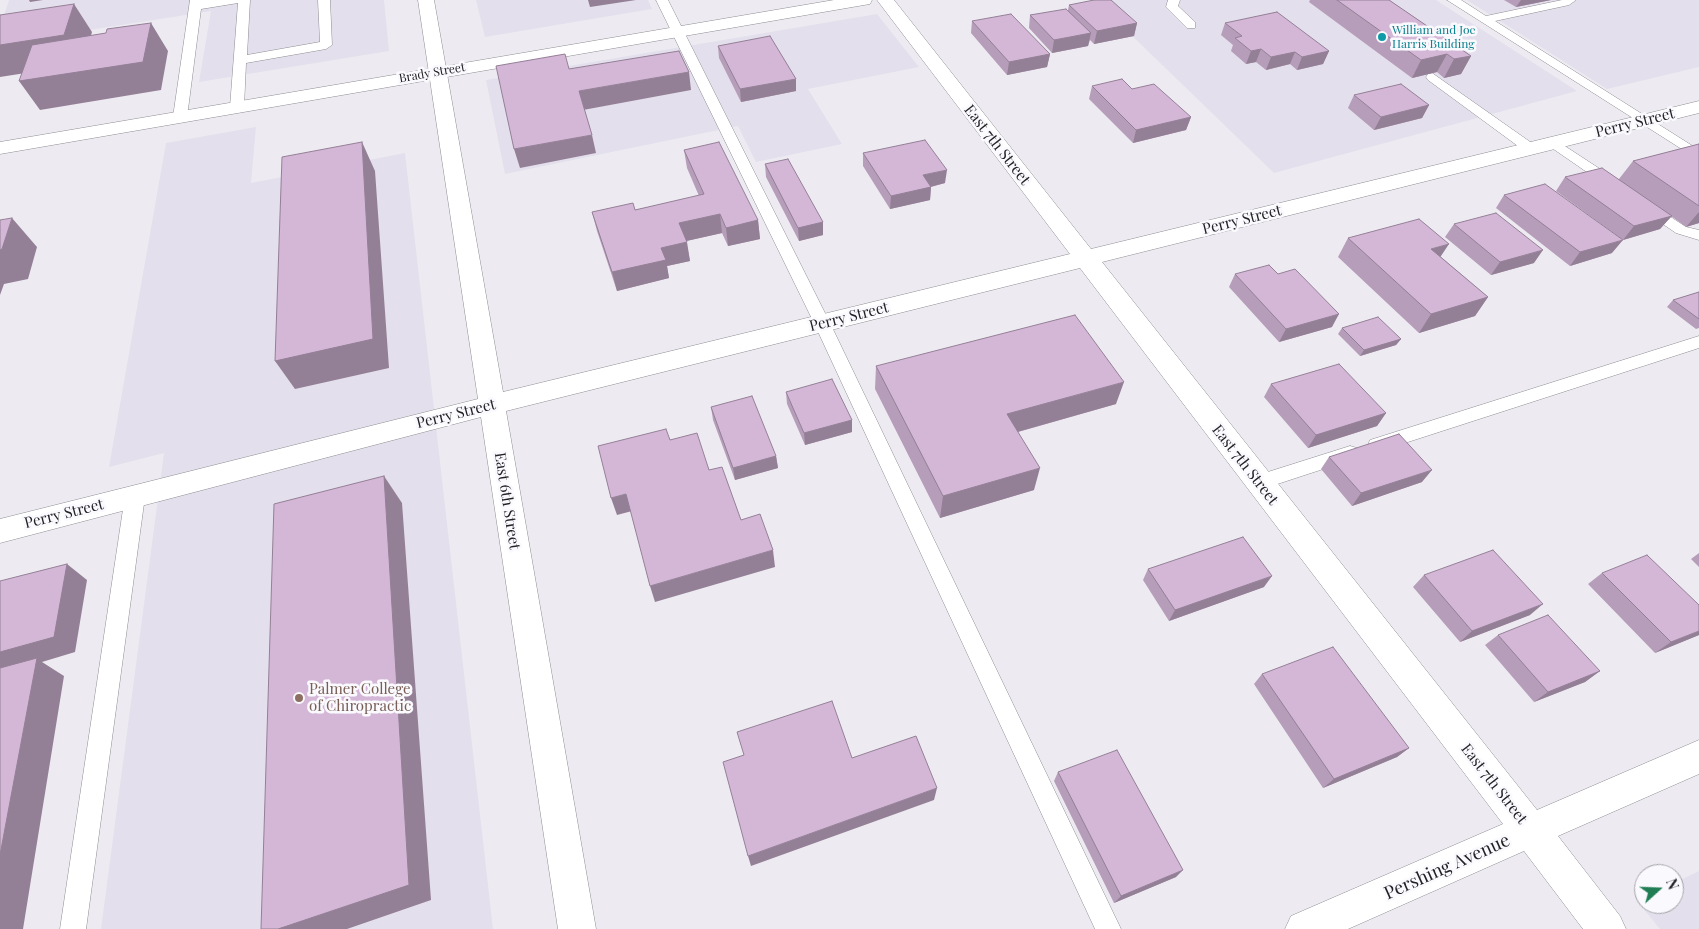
<!DOCTYPE html>
<html>
<head>
<meta charset="utf-8">
<style>
  body { margin:0 }
  #map { position:relative; width:1699px; height:929px; overflow:hidden; background:#edebf1; font-family:"Playfair Display",serif }
  canvas { display:block }
  .north { position:absolute; left:1634px; top:864px; width:50px; height:50px; box-sizing:border-box; background:#faf9fe; border:1px solid #a4a3a7; border-radius:50%; rotate:70deg; font-size:14px; font-weight:700; line-height:20px; text-align:center; color:#222224 }
  .north::after { content:''; display:block; margin:auto; width:18px; height:22px; background:#217e54; clip-path:polygon(50% 0,100% 100%,50% 72%,0 100%) }
</style>
</head>
<body>
<div id="map">
<canvas width="1699" height="929"></canvas>
<div class="north">N</div>
</div>
<script>
const ctx = document.querySelector('canvas').getContext('2d');
ctx.lineJoin = 'round';
function paint(path, color) { ctx.fillStyle = color; ctx.fill(path, 'evenodd'); }
const poly = rows => new Path2D(rows.map(r => 'M' + r).join(''));
function stroke(path, color, width, dash) { ctx.strokeStyle = color; ctx.lineWidth = width; ctx.lineCap = dash ? 'butt' : 'round'; ctx.setLineDash(dash || []); ctx.stroke(path); }
function write(font, color, halo, rows, align = 'center') {
  ctx.font = font + ' "Playfair Display",serif'; ctx.lineWidth = 5; ctx.setLineDash([]); ctx.textBaseline = 'middle'; ctx.strokeStyle = halo; ctx.fillStyle = color; for (const [text, x, y, turn = 0] of rows) {
    ctx.save(); ctx.translate(x, y); ctx.rotate((+turn || 0) * Math.PI / 180); ctx.textAlign = isNaN(turn) ? turn : align; if (halo) ctx.strokeText(text, 0, 0); ctx.fillText(text, 0, 0); ctx.restore();
  }
}
const built = poly([
  [9,0,384,0,389,51,199,82,211,11,0,44,0,28],
  [476,0,648,0,652,9,485,37],
  [1095,0,1436,0,1577,91,1274,173],
  [1467,0,1699,0,1699,67,1607,89],
  [877,14,919,67,808,89,842,144,756,162,738,126,505,174,486,80],
  [256,127,251,183,405,153,493,929,101,929,164,453,109,467,166,143],
  [1699,871,1699,929,1660,929,1637,901,1644,897,1644,904,1674,904,1674,883]
]);
const lane = poly([
  [190,0,250,0,247,55,320,42,318,0,330,0,332,45,326,49,246,63,244,107,237,111,232,110,230,107,238,3,201,9,187,117,180,121,175,120,173,117,190,0],
  [656,0,668,0,830,323,1121,929,1095,929,814,323,656,0],
  [1168,0,1180,0,1178,6,1195,22,1195,28,1187,28,1166,7,1168,0],
  [1447,0,1461,0,1486,16,1562,0,1576,0,1569,5,1495,21,1699,150,1699,160,1447,0],
  [1432,73,1536,146,1538,149,1536,152,1526,152,1428,80,1426,77,1428,74,1432,73],
  [1554,139,1620,182,1622,185,1620,188,1610,188,1549,146,1547,143,1549,140,1554,139],
  [1646,201,1686,227,1699,230,1699,240,1676,233,1641,209,1639,206,1641,203,1646,201],
  [1699,336,1699,348,1377,452,1370,450,1368,445,1370,440,1699,336],
  [1350,446,1357,448,1359,453,1357,458,1259,490,1252,487,1249,482,1252,477,1350,446],
  [135,488,142,490,145,496,86,929,60,929,125,496,128,490,135,488]
]);
const street = poly([
  [418,0,434,0,503,392,1070,254,877,0,894,0,1091,249,1699,101,1699,113,1102,262,1537,810,1699,740,1699,774,1558,836,1620,916,1626,929,1583,929,1524,851,1348,929,1285,929,1291,916,1503,824,1080,268,506,411,596,929,558,929,481,417,0,543,0,519,478,399,418,0]
]);
const highway = poly([
  [834,0,872,0,870,4,864,5,0,154,0,142,834,0]
]);
const wall = poly([
  [1310,0,1389,0,1471,56,1461,74,1444,78,1437,72,1412,78,1309,2],
  [1504,0,1551,0,1516,7],
  [1069,5,1137,23,1134,36,1094,44,1090,40,1088,46,1052,53,1029,28,1030,15,1068,10],
  [972,21,1050,54,1047,67,1007,75,971,33],
  [1225,23,1329,51,1323,64,1297,70,1290,64,1266,70,1256,62,1246,64,1231,51,1233,45,1221,35],
  [718,46,796,91,741,102,719,58],
  [1092,86,1132,89,1191,117,1186,130,1133,143,1089,99],
  [1354,95,1429,105,1422,118,1374,130,1348,108],
  [1699,144,1699,223,1686,227,1671,216,1660,229,1623,240,1556,191,1565,177,1619,179,1633,161],
  [684,150,758,220,760,239,728,246,722,233,686,241,690,261,667,266,669,278,617,291,597,231,592,212,635,210,699,196,687,168],
  [863,153,945,183,931,187,930,200,890,209,863,166],
  [765,164,823,222,823,235,799,241,766,177],
  [1504,195,1612,253,1570,266,1496,208],
  [1454,224,1534,263,1491,275,1445,237],
  [1348,238,1441,257,1488,297,1475,316,1419,333,1338,257],
  [1235,274,1278,274,1332,327,1279,342,1229,287],
  [1699,292,1699,328,1696,329,1667,307,1673,300],
  [1342,328,1401,339,1396,345,1360,356,1338,334],
  [876,366,1116,404,1018,432,1034,490,940,518,875,389],
  [1271,384,1386,413,1377,426,1308,448,1264,397],
  [786,392,852,420,852,432,805,445,787,404],
  [711,407,776,456,778,468,735,480,713,420],
  [1329,457,1422,482,1352,506,1321,469],
  [1699,553,1699,567,1691,559],
  [1148,569,1264,587,1169,621,1143,580],
  [1602,573,1699,635,1655,653,1588,584],
  [1424,575,1530,615,1460,642,1413,587],
  [1498,635,1600,671,1585,682,1534,702,1485,645],
  [1262,674,1409,748,1397,757,1323,788,1254,684],
  [1058,772,1176,877,1114,903,1054,781]
]);
const shadedWall = poly([
  [29,0,43,0,30,2],
  [588,0,636,0,590,7],
  [1521,0,1551,0,1516,7],
  [74,4,92,32,83,64,0,77,0,45],
  [151,23,168,51,161,90,40,110,19,81],
  [1137,23,1134,36,1094,44,1097,31],
  [1091,33,1088,46,1052,53,1054,40],
  [1261,49,1256,62,1246,64,1251,51],
  [1329,51,1323,64,1297,70,1302,57],
  [1295,52,1290,64,1266,70,1271,57],
  [1050,54,1047,67,1007,75,1009,62],
  [1447,54,1437,72,1412,78,1421,60],
  [1471,56,1461,74,1444,78,1454,59],
  [689,72,691,90,583,110,579,91],
  [796,79,796,91,741,102,740,89],
  [1429,105,1422,118,1374,130,1381,117],
  [1191,117,1186,130,1133,143,1136,130],
  [592,135,596,153,520,168,514,149],
  [362,142,375,171,389,368,295,389,275,361],
  [947,170,945,183,922,189,923,175],
  [931,187,930,200,890,209,891,196],
  [1699,212,1699,223,1686,227],
  [720,214,722,233,682,242,679,223],
  [1672,216,1660,229,1623,240,1634,226],
  [12,218,37,247,28,279,4,284,0,295,0,250],
  [758,220,760,239,728,246,726,228],
  [823,222,823,235,799,241,798,228],
  [1623,240,1612,253,1570,266,1580,252],
  [687,242,690,261,667,266,669,278,617,291,612,272,661,248],
  [1449,244,1437,262,1431,249],
  [1543,250,1534,263,1491,275,1500,262],
  [1488,297,1475,316,1419,333,1431,314],
  [1339,314,1332,327,1279,342,1286,329],
  [1401,339,1396,345,1360,356,1364,350],
  [1124,382,1116,404,1003,436,1007,414],
  [1386,413,1377,426,1308,448,1316,435],
  [852,420,852,432,805,445,804,433],
  [776,456,778,468,735,480,733,468],
  [1040,468,1034,490,940,518,943,496],
  [1432,470,1422,482,1352,506,1361,493],
  [384,476,402,503,431,900,347,929,278,929],
  [626,494,632,511,617,515,611,498],
  [773,550,775,567,655,602,650,586],
  [67,564,87,580,75,652,42,662,64,676,23,929,0,929,0,652],
  [1272,576,1264,587,1169,621,1175,610],
  [1543,604,1530,615,1460,642,1472,631],
  [1699,631,1699,635,1655,653,1671,642],
  [1600,671,1585,682,1534,702,1548,692],
  [1409,748,1397,757,1323,788,1334,779],
  [937,788,934,800,751,866,748,856],
  [1183,870,1176,877,1114,903,1121,896]
]);
const building = poly([
  [1094,0,1111,0,1137,23,1097,31,1069,5,1094,0],
  [1337,0,1389,0,1471,56,1454,59,1447,54,1421,60,1337,0],
  [74,4,64,35,0,45,0,15,74,4],
  [1066,9,1091,33,1054,40,1030,15,1066,9],
  [1277,12,1329,51,1302,57,1295,52,1271,57,1261,49,1251,51,1235,38,1242,36,1225,23,1277,12],
  [1011,14,1050,54,1009,62,972,21,1011,14],
  [151,23,143,62,19,81,32,45,106,33,107,29,151,23],
  [770,36,796,79,740,89,718,46,770,36],
  [679,51,689,72,579,91,592,135,514,149,496,66,565,54,569,69,679,51],
  [1122,79,1132,89,1154,84,1191,117,1136,130,1092,86,1122,79],
  [1401,84,1429,105,1381,117,1354,95,1401,84],
  [925,140,947,170,923,175,931,187,891,196,863,153,925,140],
  [362,142,373,339,275,361,282,157,362,142],
  [719,142,758,220,726,228,720,214,679,223,687,242,661,248,666,260,612,272,592,212,633,203,635,210,704,194,684,150,719,142],
  [1699,144,1699,206,1633,161,1699,144],
  [788,159,823,222,798,228,765,164,788,159],
  [1602,168,1672,216,1634,226,1565,177,1602,168],
  [1545,184,1623,240,1580,252,1504,195,1545,184],
  [1496,213,1543,250,1500,262,1454,224,1496,213],
  [12,218,2,249,0,250,0,220,12,218],
  [1419,219,1449,244,1431,249,1488,297,1431,314,1348,238,1419,219],
  [1269,265,1278,274,1295,269,1339,314,1286,329,1235,274,1269,265],
  [1699,292,1699,319,1673,300,1699,292],
  [1075,315,1124,382,1007,414,1040,468,943,496,876,366,1075,315],
  [1378,317,1401,339,1364,350,1342,328,1378,317],
  [1339,364,1386,413,1316,435,1271,384,1339,364],
  [832,379,852,420,804,433,786,392,832,379],
  [752,396,776,456,733,468,711,407,752,396],
  [666,429,670,440,697,433,709,470,722,467,741,520,760,514,773,550,650,586,626,494,611,498,598,446,666,429],
  [1399,434,1432,470,1361,493,1329,457,1399,434],
  [384,476,409,885,278,929,261,929,274,504,384,476],
  [1243,537,1272,576,1175,610,1148,569,1243,537],
  [1493,550,1543,604,1472,631,1424,575,1493,550],
  [1647,555,1699,605,1699,631,1671,642,1602,573,1647,555],
  [67,564,54,637,0,652,0,581,67,564],
  [1548,615,1600,671,1548,692,1498,635,1548,615],
  [1333,647,1409,748,1334,779,1262,674,1333,647],
  [37,658,0,855,0,668,37,658],
  [832,701,852,758,916,736,937,788,748,856,723,762,744,755,737,732,832,701],
  [1117,750,1183,870,1121,896,1058,772,1117,750]
]);
const markers = [
  [1382,37,5,"#0f9aa8"],
  [299,698,5,"#8d6e63"]
];
const farCulturenames = [
  ["William and Joe",1392,30],
  ["Harris Building",1392,44]
];
const farStreetnames = [
  ["Brady Street",432,73,-10]
];
const streetNames = [
  ["Perry Street",1635,123,-14],
  ["East 7th Street",997,145,52],
  ["Perry Street",1242,220,-14],
  ["Perry Street",849,317,-14],
  ["Perry Street",456,414,-14],
  ["East 7th Street",1245,465,52],
  ["East 6th Street",507,501,81],
  ["Perry Street",64,514,-14],
  ["East 7th Street",1494,784,52]
];
const educationNames = [
  ["Palmer College",309,689],
  ["of Chiropractic",309,706]
];
const nearStreetnames = [
  ["Pershing Avenue",1447,867,-24]
];
paint(built, '#e3dfec');
stroke(lane, '#8e8d92', 1);
stroke(street, '#8e8d92', 1);
stroke(highway, '#8e8d92', 1);
paint(lane, '#fff');
paint(street, '#fff');
paint(highway, '#fff');
paint(wall, '#b69db9');
paint(shadedWall, '#948096');
paint(building, '#d4b7d7');
stroke(building, '#948096', 1);
for (const [x, y, r, color] of markers) { const dot = new Path2D(); dot.arc(x, y, r, 0, 2 * Math.PI); ctx.fillStyle = color; ctx.fill(dot); stroke(dot, '#faf9fe', 2); }
write('12px', '#0d838f', '#faf9fe', farCulturenames, 'left');
write('12px', '#222224', '#faf9fe', farStreetnames);
write('15px', '#222224', '#faf9fe', streetNames);
write('15px', '#785e54', '#faf9fe', educationNames, 'left');
write('18px', '#222224', '#faf9fe', nearStreetnames);
</script>
</body>
</html>
